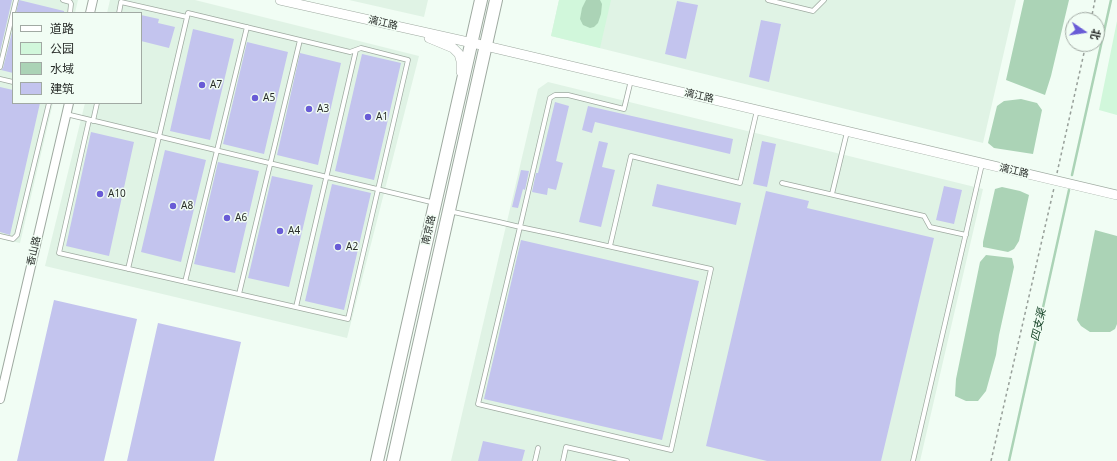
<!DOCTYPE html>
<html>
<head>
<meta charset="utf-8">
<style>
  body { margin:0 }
  #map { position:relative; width:1117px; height:461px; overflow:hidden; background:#f1fdf4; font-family:"Noto Sans","Noto Sans SC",sans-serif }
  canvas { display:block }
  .legend { position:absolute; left:12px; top:12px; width:130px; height:92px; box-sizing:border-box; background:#f1fdf4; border:1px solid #a1a9a3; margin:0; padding:5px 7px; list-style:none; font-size:12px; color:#282c29 }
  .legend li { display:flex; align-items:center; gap:8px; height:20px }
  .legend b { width:20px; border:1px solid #a1a9a3 }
  .north { position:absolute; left:1065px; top:12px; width:40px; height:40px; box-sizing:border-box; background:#f1fdf4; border:1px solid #a1a9a3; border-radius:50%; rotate:103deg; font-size:11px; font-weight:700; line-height:16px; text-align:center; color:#282c29 }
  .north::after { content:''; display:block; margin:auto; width:14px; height:18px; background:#695cd6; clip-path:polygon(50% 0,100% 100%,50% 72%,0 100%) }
</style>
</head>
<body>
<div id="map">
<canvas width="1117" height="461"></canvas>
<ul class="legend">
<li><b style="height:5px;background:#fff"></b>道路</li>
<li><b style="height:11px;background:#d1f7db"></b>公园</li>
<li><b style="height:11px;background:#abd3b6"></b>水域</li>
<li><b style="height:11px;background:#c3c4ee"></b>建筑</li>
</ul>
<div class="north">北</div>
</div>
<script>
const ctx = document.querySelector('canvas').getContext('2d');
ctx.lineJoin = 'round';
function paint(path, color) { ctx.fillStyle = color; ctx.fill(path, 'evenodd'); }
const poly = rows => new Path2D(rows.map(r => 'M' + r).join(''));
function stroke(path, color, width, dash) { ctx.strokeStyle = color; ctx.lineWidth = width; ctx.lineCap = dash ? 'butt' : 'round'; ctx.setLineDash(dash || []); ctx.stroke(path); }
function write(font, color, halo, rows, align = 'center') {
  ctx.font = font + ' "Noto Sans","Noto Sans SC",sans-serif'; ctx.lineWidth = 3; ctx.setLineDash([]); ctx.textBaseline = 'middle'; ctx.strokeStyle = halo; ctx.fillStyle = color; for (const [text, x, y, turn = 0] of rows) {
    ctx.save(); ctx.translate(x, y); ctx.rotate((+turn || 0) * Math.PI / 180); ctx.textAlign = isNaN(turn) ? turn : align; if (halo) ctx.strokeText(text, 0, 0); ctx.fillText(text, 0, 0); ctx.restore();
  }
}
const built = poly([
  [0,0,78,0,75,13,13,13,13,103,53,103,20,243,0,239],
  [110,0,195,0,419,56,347,338,45,266,85,103,141,103,141,13,107,13],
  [349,0,428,0,424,17],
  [559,0,1016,0,983,143,551,36],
  [548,82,983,189,920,461,451,461,538,89]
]);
const green = poly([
  [559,0,611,0,600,48,551,36],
  [1117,21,1117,115,1099,110]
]);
const water = poly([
  [586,0,600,0,602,4,601,14,598,23,594,27,590,28,583,25,580,19,582,8],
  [1024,0,1069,0,1051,76,1045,95,1006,80],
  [1021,99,1037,103,1042,110,1033,154,994,148,988,143,997,106,1004,101],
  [1002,187,1020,191,1029,195,1019,241,1014,249,1008,252,983,247,983,242,995,189],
  [1095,230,1117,236,1117,324,1115,329,1110,332,1090,332,1081,326,1077,320],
  [986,255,1012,258,1014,267,999,335,996,355,986,391,978,401,966,401,955,396,956,379,980,262]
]);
const stream = poly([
  [1072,175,1111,0],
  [1009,461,1069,190]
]);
const building = poly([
  [0,0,12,0,0,52],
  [19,0,64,11,64,13,16,13],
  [677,1,698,5,686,59,665,54],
  [141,15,159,19,158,23,175,27,169,48,141,41],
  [761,20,781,24,769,82,749,77],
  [13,28,13,73,1,70,3,68],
  [193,29,234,39,210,140,170,131],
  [247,42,288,52,264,154,223,144],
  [300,53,341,63,318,165,277,155],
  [362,54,401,63,374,180,335,171],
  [0,87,13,90,13,103,40,103,10,235,0,232],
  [555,102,569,106,556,161,563,163,556,190,548,188,547,195,532,192,536,173,538,173],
  [588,106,733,139,730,154,595,122,592,133,582,130],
  [91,132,134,142,109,256,66,246],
  [599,141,608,143,602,167,615,170,601,227,579,222],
  [762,141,776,144,767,187,753,184],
  [165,150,206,160,181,262,141,252],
  [218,162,259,171,235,273,194,264],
  [521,170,529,171,525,190,523,189,518,208,512,207],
  [272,176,313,185,289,287,248,278],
  [332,184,371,193,344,310,305,301],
  [657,184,741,203,736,225,652,206],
  [944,186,962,190,954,224,936,220],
  [766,191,809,201,807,208,934,238,881,461,767,461,706,446],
  [521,240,699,281,662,440,484,399],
  [54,300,137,319,104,461,17,461],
  [158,323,241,342,214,461,127,461],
  [483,441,525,450,522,461,478,461]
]);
const path = poly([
  [1091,20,1095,0],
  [1057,173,1086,44],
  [991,461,1054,188]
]);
const service = poly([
  [63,0,70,2,71,4,70,13],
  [768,0,813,11,824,0],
  [119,13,121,2,187,17],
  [0,67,16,0],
  [0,79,13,82],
  [66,114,435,203],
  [89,120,59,253,348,319,408,60,361,48,350,52,188,13,128,269],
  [93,121,97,103],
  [782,183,924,216,930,227,966,235],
  [832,194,847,132],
  [449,211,499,222,520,227,558,235,711,269,671,450,478,404,520,227,550,98,555,95,568,95,624,109,631,80],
  [0,236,13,239,17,235,49,103],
  [610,246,631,156,740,183,757,110],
  [185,282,247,27],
  [239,294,300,40],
  [296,307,356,50],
  [535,461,538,448],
  [563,461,566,447,627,461],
  [913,461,982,164]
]);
const minor = poly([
  [90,13,93,0],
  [0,399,69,103]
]);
const tertiary = poly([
  [280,0,486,46,1117,195],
  [429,38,453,48,459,54,461,61,461,72]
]);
const primary = poly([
  [377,461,481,0],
  [393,461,496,0]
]);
const markers = [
  [202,85,4,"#695cd6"],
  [255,98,4,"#695cd6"],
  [309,109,4,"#695cd6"],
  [368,117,4,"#695cd6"],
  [100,194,4,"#695cd6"],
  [173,206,4,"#695cd6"],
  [227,218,4,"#695cd6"],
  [280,231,4,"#695cd6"],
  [338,247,4,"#695cd6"]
];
const streetNames = [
  ["漓江路",383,23,13],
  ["漓江路",699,96,13],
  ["漓江路",1014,171,13],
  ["南京路",429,230,-77],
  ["香山路",34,251,-77]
];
const poiNames = [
  ["A7",210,85],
  ["A5",263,98],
  ["A3",317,109],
  ["A1",376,117],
  ["A10",108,194],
  ["A8",181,206],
  ["A6",235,218],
  ["A4",288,231],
  ["A2",346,247]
];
const waterNames = [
  ["四支渠",1039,325,-77]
];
paint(built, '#e0f3e5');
paint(green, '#d1f7db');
paint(water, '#abd3b6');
stroke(stream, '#abd3b6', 2.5);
paint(building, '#c3c4ee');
stroke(service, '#9faaa1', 5.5);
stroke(minor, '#9faaa1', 10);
stroke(tertiary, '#9faaa1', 10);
stroke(primary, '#9faaa1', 14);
stroke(path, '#979f99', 1.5, [3, 3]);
stroke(service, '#fff', 4);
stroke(minor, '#fff', 8);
stroke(tertiary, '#fff', 9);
stroke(primary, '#fff', 12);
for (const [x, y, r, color] of markers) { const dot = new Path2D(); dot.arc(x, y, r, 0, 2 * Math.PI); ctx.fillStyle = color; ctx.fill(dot); stroke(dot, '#f1fdf4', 1.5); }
write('10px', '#282c29', '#f1fdf4', streetNames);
write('10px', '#282c29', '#f1fdf4', poiNames, 'left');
write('italic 11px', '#124124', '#f1fdf4', waterNames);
</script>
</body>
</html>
